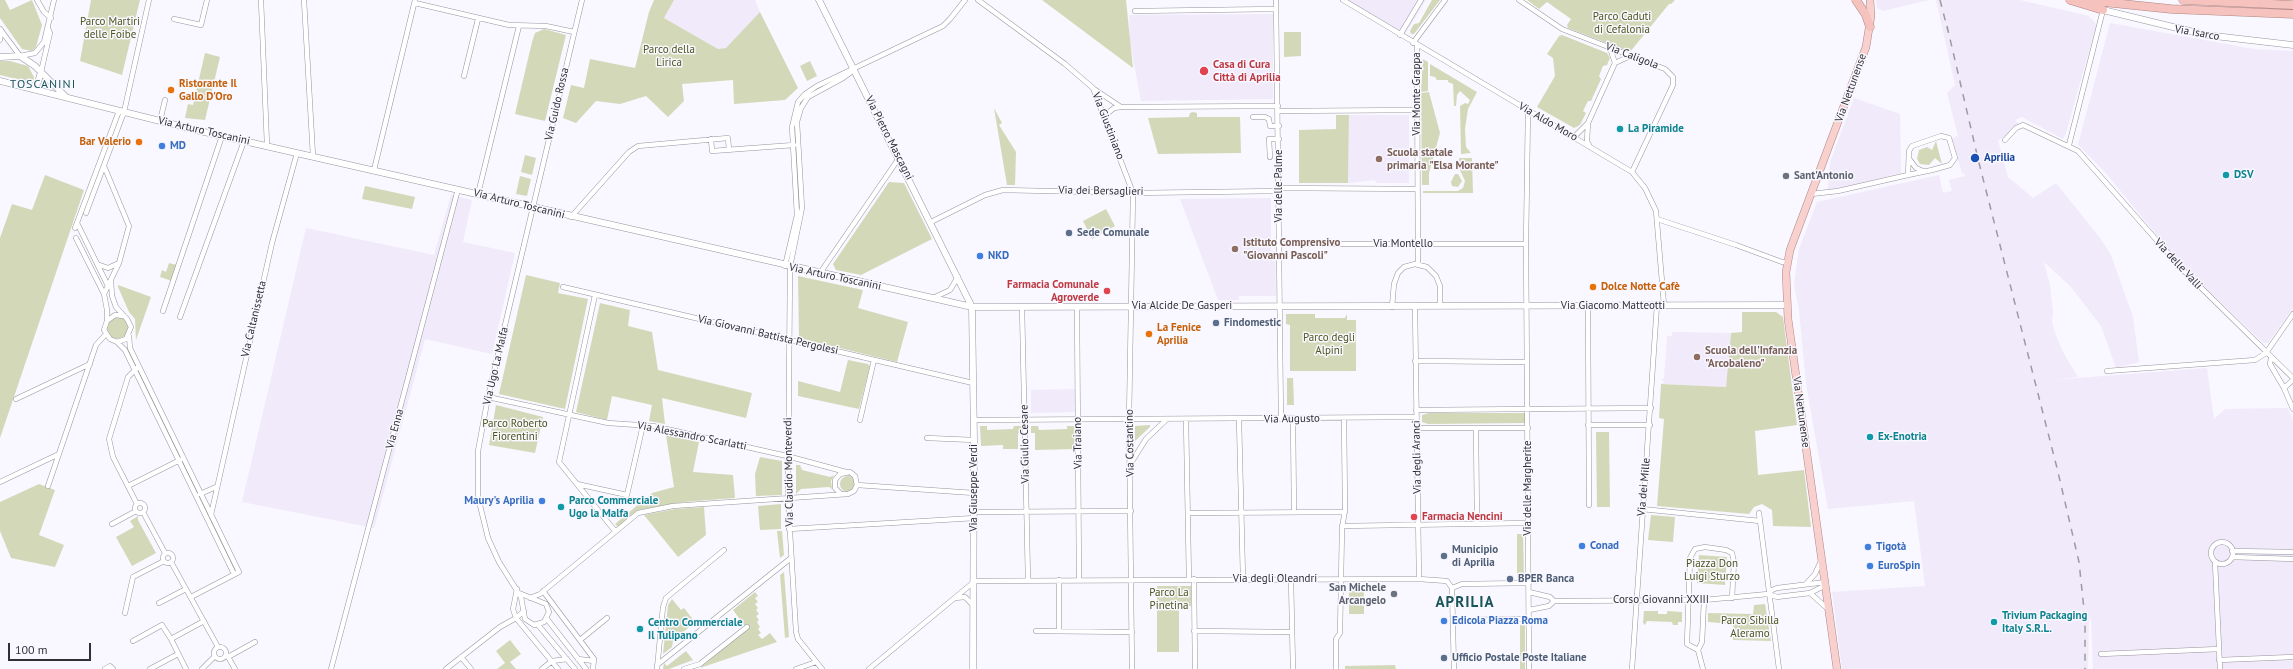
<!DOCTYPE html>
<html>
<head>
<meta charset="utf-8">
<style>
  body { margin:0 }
  #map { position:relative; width:2293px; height:669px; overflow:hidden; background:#f9f7ff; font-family:"PT Sans",sans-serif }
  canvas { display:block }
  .scale { position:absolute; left:8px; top:643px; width:83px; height:18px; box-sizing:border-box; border:2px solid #302f33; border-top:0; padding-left:5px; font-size:12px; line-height:14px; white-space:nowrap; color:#302f33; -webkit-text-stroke:3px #f9f7ff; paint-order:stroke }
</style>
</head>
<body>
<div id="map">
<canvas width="2293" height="669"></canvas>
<div class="scale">100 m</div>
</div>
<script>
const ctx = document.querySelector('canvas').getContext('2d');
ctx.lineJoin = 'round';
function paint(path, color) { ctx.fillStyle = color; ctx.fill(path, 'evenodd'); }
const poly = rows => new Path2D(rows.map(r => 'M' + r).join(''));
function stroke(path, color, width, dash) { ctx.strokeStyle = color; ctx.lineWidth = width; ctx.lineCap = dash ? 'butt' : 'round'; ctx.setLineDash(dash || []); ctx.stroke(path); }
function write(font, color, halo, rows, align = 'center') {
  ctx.font = font + ' "PT Sans",sans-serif'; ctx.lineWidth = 3; ctx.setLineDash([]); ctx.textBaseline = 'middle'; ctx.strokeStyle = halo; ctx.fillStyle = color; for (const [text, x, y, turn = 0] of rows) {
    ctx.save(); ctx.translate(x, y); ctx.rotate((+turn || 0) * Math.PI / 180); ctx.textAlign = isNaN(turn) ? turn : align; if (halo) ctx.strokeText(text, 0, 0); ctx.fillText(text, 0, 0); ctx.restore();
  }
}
const built = poly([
  [674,0,755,0,760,12,726,49,718,49,664,18],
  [1348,0,1426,0,1405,34],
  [1876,0,1929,0,1883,11,1877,8],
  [1936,0,2020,0,2089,16,2095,22,2096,26,2066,133,2063,139,2022,117,2015,120,2019,124,2005,137,1998,140,2008,177,2033,198,2056,183,2100,238,2111,255,2133,317,2139,362,2116,368,2101,326,2071,287,2044,262,2050,285,2053,312,2052,322,2056,336,2064,354,2078,377,2051,380,2207,368,2214,419,2225,409,2288,408,2293,421,2293,669,2093,669,2091,617,2089,621,2088,669,1842,669,1832,592,1925,586,1914,501,1828,509,1806,384,1799,310,1794,285,1799,249,1817,202,1939,175,1943,193,1952,191,1949,180,1965,176,1964,173,1962,174,1952,138,1958,136,1947,93,1955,85],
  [1273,14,1273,99,1141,101,1130,42,1129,15],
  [2110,23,2254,49,2293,51,2293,308,2268,343,2263,343,2178,261,2105,172,2078,145],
  [1854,98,1900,114,1901,173,1847,187,1828,190,1830,162],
  [1349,115,1409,115,1409,183,1376,183,1375,180,1348,183],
  [451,195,472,200,463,242,515,253,492,354,425,339,374,528,242,502,306,228,434,255],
  [1271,198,1271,251,1275,251,1276,296,1239,296,1239,300,1218,300,1180,199],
  [1672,332,1731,333,1726,387,1661,384,1664,383,1662,379,1664,378,1667,336,1672,336],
  [1075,389,1075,412,1031,413,1031,390]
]);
const green = poly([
  [0,0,5,0,10,10,32,0,42,25,36,47,32,51,22,49,0,18],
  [91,0,140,0,122,75,80,61],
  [654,0,674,0,664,18,718,49,726,48,760,12,798,88,785,100,734,104,733,80,682,84,684,101,668,117,646,96,620,104,596,101,576,123,563,118,571,85,584,88,590,59,635,68,649,12],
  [1042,0,1126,0,1133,68],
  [1432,0,1440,0,1414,34,1411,34,1410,31,1414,24,1419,23],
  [1527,0,1675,0,1671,4,1669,4,1630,52,1568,28,1567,25,1571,19,1547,2,1539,9],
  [544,29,566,35,545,121,515,114,532,42,535,33],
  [1284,32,1301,32,1301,56,1284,57],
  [1562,35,1607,53,1610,58,1607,65,1603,66,1599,76,1601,79,1591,101,1588,101,1583,111,1586,113,1580,125,1574,128,1537,107,1555,76,1553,58,1547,54,1559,36],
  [205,53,220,57,205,120,185,118,188,104,193,105],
  [1423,59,1428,62,1428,91,1421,92],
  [0,61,10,61,28,66,34,77,33,83,0,75],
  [810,61,817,76,807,81,800,66],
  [1430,64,1477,92,1468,109,1465,129,1466,147,1471,153,1461,154,1460,106,1465,103,1468,104,1470,100,1460,91,1457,95,1456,106,1454,106,1453,84,1448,82,1448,80,1437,80,1435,77,1430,76],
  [1429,92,1440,133,1429,173,1429,185,1422,185,1421,93],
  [994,108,1002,123,999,125,1016,152,1015,185,1007,185],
  [1193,112,1197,113,1197,117,1240,117,1241,153,1158,154,1148,118,1189,117,1190,113],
  [1336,115,1349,115,1348,183,1299,183,1299,130,1336,129],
  [1936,141,1942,164,1935,158,1929,165,1920,164,1917,159,1919,150,1927,147,1932,150],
  [525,155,536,158,532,175,521,172],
  [1459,158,1472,158,1473,193,1423,193,1423,191,1458,191,1463,188,1465,181,1460,170],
  [1455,174,1458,174,1462,181,1458,187,1452,186,1451,182],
  [45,175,84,190,0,438,0,238,12,204,32,210],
  [520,176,531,179,527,196,516,194],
  [889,182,904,183,932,239,861,275,836,270,833,264],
  [365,186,415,197,412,209,362,199],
  [1106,209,1115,226,1092,239,1083,221],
  [169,263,177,265,172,281,160,277,162,270,166,272],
  [526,275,560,283,558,293,588,299,565,409,499,394],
  [798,276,863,290,858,308,908,322,897,362,799,338],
  [118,285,151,297,136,340,135,319,129,312,118,287],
  [600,303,630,310,628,326,652,332,658,370,752,393,746,418,662,398,665,424,649,421,652,405,612,396,607,420,576,412],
  [1742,312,1776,312,1783,317,1797,425,1755,431,1758,475,1804,470,1811,527,1773,526,1772,510,1762,504,1754,507,1749,514,1657,506,1664,419,1659,418,1661,384,1726,387,1731,333,1742,332],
  [1286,314,1315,314,1315,318,1345,318,1347,314,1347,320,1356,320,1356,371,1290,371,1290,325,1286,324],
  '107 328a11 11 0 1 1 22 0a11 11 0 1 1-22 0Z',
  [848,360,868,364,870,366,859,409,798,396,798,381,840,392],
  [1287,378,1293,378,1294,405,1287,405],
  [496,405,543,417,535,453,489,445],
  [1429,413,1525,413,1526,423,1428,424,1422,422,1422,415],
  [1150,425,1150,427,1135,441,1135,426],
  [980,426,987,426,987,430,1013,429,1014,426,1022,426,1022,433,1018,433,1018,449,1003,449,1003,445,981,446],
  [1031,426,1038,426,1039,430,1067,429,1067,426,1075,426,1075,449,1035,450,1035,433,1031,433],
  [1596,432,1609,432,1610,507,1597,507],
  [666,435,699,442,693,472,733,475,735,498,684,502,638,510,618,527,615,524,652,493,674,487],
  [760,457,782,461,782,495,756,496,755,474],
  [796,465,800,465,802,470,830,477,834,475,831,481,832,489,829,487,801,489,796,494],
  '840 484a8 8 0 1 1 16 0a8 8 0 1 1-16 0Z',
  [39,484,55,490,39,535,64,545,55,567,11,558,0,531,0,502],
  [781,504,781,529,760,530,758,506],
  [704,507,706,535,678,557,644,515,675,509],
  [1651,515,1675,517,1673,542,1648,540],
  [138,516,138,520,156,553,132,566,116,537,134,527,130,521],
  [777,531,782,531,784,555,780,558],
  [1517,534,1523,534,1524,578,1517,578],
  [1699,555,1727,557,1725,585,1697,583],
  [784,572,789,637,785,638,780,575],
  [1157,586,1191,586,1191,606,1179,607,1179,652,1157,652],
  [1349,587,1364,587,1364,614,1349,614],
  [755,592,758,596,755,598,758,602,755,604,758,608,756,610,759,614,756,616,759,620,757,622,760,627,758,629,761,633,758,635,762,639,770,633,777,642,700,668,747,629,733,610],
  [672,599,681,610,684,608,695,622,673,641,672,647,663,654,668,605],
  [1765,604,1771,641,1733,640,1733,634,1737,632,1732,624,1708,622,1708,613,1753,614,1754,605],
  [1644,611,1658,611,1658,614,1667,614,1667,611,1682,612,1682,622,1678,622,1678,625,1673,625,1672,622,1647,621,1645,625,1643,623],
  [1525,624,1525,669,1520,669,1520,625],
  [510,640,521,654,510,662,516,669,497,669,505,663,496,651],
  [686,651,693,660,669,669,663,669,664,663,667,666],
  [1395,665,1396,669,1345,669,1345,666]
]);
const minor = poly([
  [37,0,44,12,51,18],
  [261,0,267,145],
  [304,0,313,156],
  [978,0,1065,64,1093,88,1133,193,1129,420,1132,669],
  [1276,0,1281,419],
  [1343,0,1632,172,1645,188,1656,211,1664,305],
  [1519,0,1562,29,1665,69,1673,77,1673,85,1632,172],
  [415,3,509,25,546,26,574,32],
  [1135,11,1276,9],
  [174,19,201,25,207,0],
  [0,29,20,56,35,53,44,42,54,0],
  [1400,35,1421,0],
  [0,40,1,30],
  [1413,43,1445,0],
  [1417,45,1418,264],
  [1615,63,1630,56],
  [41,72,50,33,48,28],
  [464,76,478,19],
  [1094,89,1121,107,1278,106],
  [1528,110,1526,244,1529,669],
  [1279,111,1417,110],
  [1104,116,1114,108,1121,107],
  [1253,117,1265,117,1269,119,1270,126,1279,126],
  [160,121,165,100],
  [1588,123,1587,141,1590,147],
  [1574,137,1588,123,1615,63,1610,48],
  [711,139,712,151,794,145],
  [2005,140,2016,128,2023,125,2078,151,2183,270,2293,378],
  [2069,145,2103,10],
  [1270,157,1269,139,1279,139],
  [1910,160,1916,168,1923,171],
  [104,166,129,226,119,263,104,294,107,310,107,321],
  [374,170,415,0],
  [1279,188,1417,189],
  [478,194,519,26],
  [1811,194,1838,191,1908,175,1932,170,1950,165,1955,158,1949,138,1941,136,1912,146,1909,151,1908,175],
  [86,213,124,112,149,0],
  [571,217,629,152,638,146,728,138,729,150],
  [1657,219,1736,245,1782,262,1787,262],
  [931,222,985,195,1003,190,1133,193,1279,191],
  [77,223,108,286],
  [75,228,119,111],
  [76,238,104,294],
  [1279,244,1526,244],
  [97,264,108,268,119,263],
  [785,266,797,215,792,127,798,102,805,94,817,86,943,26,950,19,965,0],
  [820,273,899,158],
  [111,281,112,296,116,307,127,319,131,327,126,339,117,342,110,339,104,330,107,321,115,315,124,316],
  [563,287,973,383],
  [595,295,559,462,615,531],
  [933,298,950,290,958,277],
  [1077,306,1079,580],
  [1588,306,1589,505],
  [1022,307,1028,580],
  [1392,307,1394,284,1398,273,1404,267,1415,264,1427,267,1436,276,1440,286,1440,306],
  [1415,307,1419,579],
  [163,311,222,136],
  [180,317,244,141],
  [129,336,130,348,239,572,191,597],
  [117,342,125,350,234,574],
  [2271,358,2270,364,2284,388,2293,409],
  [1415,361,1527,362],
  [137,368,128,377,109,439,113,457,137,504],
  [2107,371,2255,360,2266,353,2293,314],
  [2284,388,2293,380],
  [488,397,608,423,653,426,787,456,846,472],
  [16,399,90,364],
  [1416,410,1651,408],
  [1293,419,1294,512],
  [860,420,874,360],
  [974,420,1416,417],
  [1186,420,1189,580],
  [1239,420,1243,579],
  [1588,425,1650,425],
  [1417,428,1528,428],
  [1476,428,1477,524],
  [927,438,974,440],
  [1131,463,1146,439,1166,420],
  [0,482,59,454],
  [577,484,627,495,643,425],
  [857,485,974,493],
  [48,486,96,345,106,334],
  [128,486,180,460],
  [200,494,216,487],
  '135 508a5 5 0 1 1 10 0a5 5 0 1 1-10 0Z',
  [1642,509,1760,521],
  [143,512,165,553],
  [975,512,1131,511],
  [1188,513,1345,512],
  [1759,513,1779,669],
  [211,515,272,243,297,153],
  [112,524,136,511],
  [1342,526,1528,523],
  [789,529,975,518],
  '2211 553a11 11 0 1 1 22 0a11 11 0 1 1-22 0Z',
  [2232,551,2293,552],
  '163 558a5 5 0 1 1 10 0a5 5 0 1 1-10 0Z',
  [2232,557,2293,559],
  [171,562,186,589],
  [2215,562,2220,669],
  [1194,579,1195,669],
  [1291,579,1293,669],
  [1059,580,1059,631],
  [1806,584,1815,574,1821,561],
  [1452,588,1462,584,1529,583],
  [543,591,594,659,593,669],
  [1529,592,1550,597,1554,601],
  [519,593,546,604,549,612,544,622,534,625,525,619,521,597,499,562,488,538,478,497,478,451,488,397,582,0],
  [1810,593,1828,609],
  [1768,594,1772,590,1777,588,1826,582],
  [530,598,540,594,638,513,673,506,848,494,854,491,857,485,855,476,850,472,840,474,835,480,835,488,841,494],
  [955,598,965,597,973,605],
  [1554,601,1704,600,1768,594,1777,597,1810,593,1826,585],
  [159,603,186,589,218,647],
  [1529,610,1549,606,1554,601],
  [524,611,516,618,558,669],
  [125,613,133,577,164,561],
  [547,619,586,669],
  [1454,620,1529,619],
  [538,625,575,669],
  [1036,631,1132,632],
  [1194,631,1292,632],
  [580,640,607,618],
  [133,641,162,625,171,639],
  '214 653a6 6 0 1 1 12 0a6 6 0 1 1-12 0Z',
  [1698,650,1687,644,1690,558,1695,549,1705,547,1726,550,1732,553,1734,562,1732,598],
  [2101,654,2219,649],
  [227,655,235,669],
  [228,657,255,642],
  [461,657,471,669],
  [578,659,594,661],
  [2219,660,2293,657],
  [657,665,791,558],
  [105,669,110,666,113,669],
  [150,669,178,654],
  [186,669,171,639,204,621],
  [202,669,215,656],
  [331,669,458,189],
  [446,669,500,627,516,618,513,609,517,589],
  [542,669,552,661,567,659],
  [657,669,663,607,666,598,724,550],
  [684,669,700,664,747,627],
  [796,669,816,662],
  [822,669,798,639,796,632,788,499,790,267,802,208,797,122,801,108,808,97,843,78,854,70],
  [869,669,975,581,1419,579,1447,581,1452,588,1454,669],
  [1336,669,1336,639,1340,633,1342,529,1345,509,1344,418],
  [1632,669,1657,305],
  [1703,669,1698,650,1702,642,1704,600]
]);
const tertiary = poly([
  [819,0,972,307,974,440,973,669],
  [2103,10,2206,35,2293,45],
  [0,57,20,56,35,66,66,97],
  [0,81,200,131,972,307,1786,305],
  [32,89,38,82,41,72]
]);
const primary = poly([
  [1837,669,1788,319,1786,272,1790,250,1866,47,1871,16,1870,0]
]);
const trunk = poly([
  [1856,0,1866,15,1870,27],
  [2070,0,2103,10],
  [2084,0,2171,9,2293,14],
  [2183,0,2293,5]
]);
const rail = poly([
  [1940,0,1948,31],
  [1947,26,1979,163,2057,468,2079,562,2085,619,2085,669]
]);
const markers = [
  [1204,71,5,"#e0444e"],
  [171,90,4,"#e8710a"],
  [1620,129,4,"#0f9aa8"],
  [139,142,4,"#e8710a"],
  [162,146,4,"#3f7fe0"],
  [1975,158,5,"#1a4fb4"],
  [1379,159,4,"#8d6e63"],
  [2226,175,4,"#0f9aa8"],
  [1786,176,4,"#6b7280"],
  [1069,233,4,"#5c6f8a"],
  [1235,249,4,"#8d6e63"],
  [980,256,4,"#3f7fe0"],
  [1593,287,4,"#e8710a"],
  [1107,291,4,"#e0444e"],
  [1216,323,4,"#5c6f8a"],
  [1149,334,4,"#e8710a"],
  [1697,357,4,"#8d6e63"],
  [1870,437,4,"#0f9aa8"],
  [542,501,4,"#3f7fe0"],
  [561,507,4,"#0f9aa8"],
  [1414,517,4,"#e0444e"],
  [1582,546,4,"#3f7fe0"],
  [1868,547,4,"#3f7fe0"],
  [1444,556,4,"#5c6f8a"],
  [1870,566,4,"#3f7fe0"],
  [1510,579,4,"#5c6f8a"],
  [1394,594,4,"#6b7280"],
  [1444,621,4,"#3f7fe0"],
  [1994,622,4,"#0f9aa8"],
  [640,629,4,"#0f9aa8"],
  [1444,658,4,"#5c6f8a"]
];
const parkNames = [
  ["Parco Caduti",1622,17],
  ["di Cefalonia",1622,30],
  ["Parco Martiri",110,22],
  ["delle Foibe",110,35],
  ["Parco della",669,50],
  ["Lirica",669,63],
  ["Parco degli",1329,338],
  ["Alpini",1329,351],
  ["Parco Roberto",515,424],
  ["Fiorentini",515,437],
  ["Piazza Don",1712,564],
  ["Luigi Sturzo",1712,577],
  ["Parco La",1169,593],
  ["Pinetina",1169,606],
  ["Parco Sibilla",1750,621],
  ["Aleramo",1750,634]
];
const streetNames = [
  ["Via Isarco",2197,33,10],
  ["Via Caligola",1632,56,21],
  ["Via Nettunense",1851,88,-70],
  ["Via Monte Grappa",1417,94,-90],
  ["Via Guido Rossa",557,104,-77],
  ["Via Aldo Moro",1548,122,30],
  ["Via Giustiniano",1108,126,69],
  ["Via Arturo Toscanini",204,131,13],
  ["Via Pietro Mascagni",889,138,63],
  ["Via delle Palme",1279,186,-90],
  ["Via dei Bersaglieri",1101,191,1],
  ["Via Arturo Toscanini",519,204,14],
  ["Via Montello",1403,244],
  ["Via delle Valli",2178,264,47],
  ["Via Arturo Toscanini",835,277,12],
  ["Via Alcide De Gasperi",1182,306],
  ["Via Giacomo Matteotti",1613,306],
  ["Via Caltanissetta",254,319,-77],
  ["Via Giovanni Battista Pergolesi",768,335,13],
  ["Via Ugo La Malfa",496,366,-77],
  ["Via Nettunense",1801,412,82],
  ["Via Augusto",1292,419,-1],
  ["Via Enna",395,429,-75],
  ["Via Alessandro Scarlatti",692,436,11],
  ["Via Traiano",1078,443,-91],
  ["Via Costantino",1130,443,-91],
  ["Via Giulio Cesare",1025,444,-91],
  ["Via degli Aranci",1417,457,-91],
  ["Via Claudio Monteverdi",789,472,-91],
  ["Via dei Mille",1644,487,-85],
  ["Via Giuseppe Verdi",974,488,-90],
  ["Via delle Margherite",1528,488,-90],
  ["Via degli Oleandri",1275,579],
  ["Corso Giovanni XXIII",1661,600]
];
const healthNames = [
  ["Casa di Cura",1213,65],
  ["Città di Aprilia",1213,78],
  ["Farmacia Comunale",1099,285,"right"],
  ["Agroverde",1099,298,"right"],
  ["Farmacia Nencini",1422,517]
];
const foodNames = [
  ["Ristorante Il",179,84],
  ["Gallo D'Oro",179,97],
  ["Bar Valerio",131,142,"right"],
  ["Dolce Notte Cafè",1601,287],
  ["La Fenice",1157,328],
  ["Aprilia",1157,341]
];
const cultureNames = [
  ["La Piramide",1628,129],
  ["DSV",2234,175],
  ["Ex-Enotria",1878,437],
  ["Parco Commerciale",569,501],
  ["Ugo la Malfa",569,514],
  ["Trivium Packaging",2002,616],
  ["Italy S.R.L.",2002,629],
  ["Centro Commerciale",648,623],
  ["Il Tulipano",648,636]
];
const shopNames = [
  ["MD",170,146],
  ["NKD",988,256],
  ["Maury's Aprilia",534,501,"right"],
  ["Conad",1590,546],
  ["Tigotà",1876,547],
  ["EuroSpin",1878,566],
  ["Edicola Piazza Roma",1452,621]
];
const educationNames = [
  ["Scuola statale",1387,153],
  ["primaria \"Elsa Morante\"",1387,166],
  ["Istituto Comprensivo",1243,243],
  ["\"Giovanni Pascoli\"",1243,256],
  ["Scuola dell'Infanzia",1705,351],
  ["\"Arcobaleno\"",1705,364]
];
const transitNames = [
  ["Aprilia",1984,158]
];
const worshipNames = [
  ["Sant'Antonio",1794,176],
  ["San Michele",1386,588,"right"],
  ["Arcangelo",1386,601,"right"]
];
const serviceNames = [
  ["Sede Comunale",1077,233],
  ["Findomestic",1224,323],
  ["Municipio",1452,550],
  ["di Aprilia",1452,563],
  ["BPER Banca",1518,579],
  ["Ufficio Postale Poste Italiane",1452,658]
];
const neighbourhoodNames = [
  ["TOSCANINI",43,85]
];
const districtNames = [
  ["APRILIA",1465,603]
];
paint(built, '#f0eafb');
paint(green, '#d3d9b8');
stroke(minor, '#97949d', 5.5);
stroke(tertiary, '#97949d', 7);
stroke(primary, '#af8583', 8);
stroke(trunk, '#af8583', 9);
stroke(minor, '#fff', 4.5);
stroke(tertiary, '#fff', 6);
stroke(primary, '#f8d1ce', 7);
stroke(trunk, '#f6c2be', 8);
stroke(rail, '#9c9ba1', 1.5, [7, 7]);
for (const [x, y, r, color] of markers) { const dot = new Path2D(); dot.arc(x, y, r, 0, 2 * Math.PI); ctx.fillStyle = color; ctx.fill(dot); stroke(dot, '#f9f7ff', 1.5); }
write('11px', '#4d551b', '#f9f7ff', parkNames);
write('11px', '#302f33', '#f9f7ff', streetNames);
write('bold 11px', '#be3a42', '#f9f7ff', healthNames, 'left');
write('bold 11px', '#c56008', '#f9f7ff', foodNames, 'left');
write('bold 11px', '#0d838f', '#f9f7ff', cultureNames, 'left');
write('bold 11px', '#366cbe', '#f9f7ff', shopNames, 'left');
write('bold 11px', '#785e54', '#f9f7ff', educationNames, 'left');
write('bold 11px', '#164399', '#f9f7ff', transitNames, 'left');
write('bold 11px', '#5b616d', '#f9f7ff', worshipNames, 'left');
write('bold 11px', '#4e5e75', '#f9f7ff', serviceNames, 'left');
ctx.letterSpacing = '1px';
write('12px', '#195559', '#f9f7ff', neighbourhoodNames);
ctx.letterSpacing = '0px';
ctx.letterSpacing = '1px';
write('bold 15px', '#195559', '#f9f7ff', districtNames);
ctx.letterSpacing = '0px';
</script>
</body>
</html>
